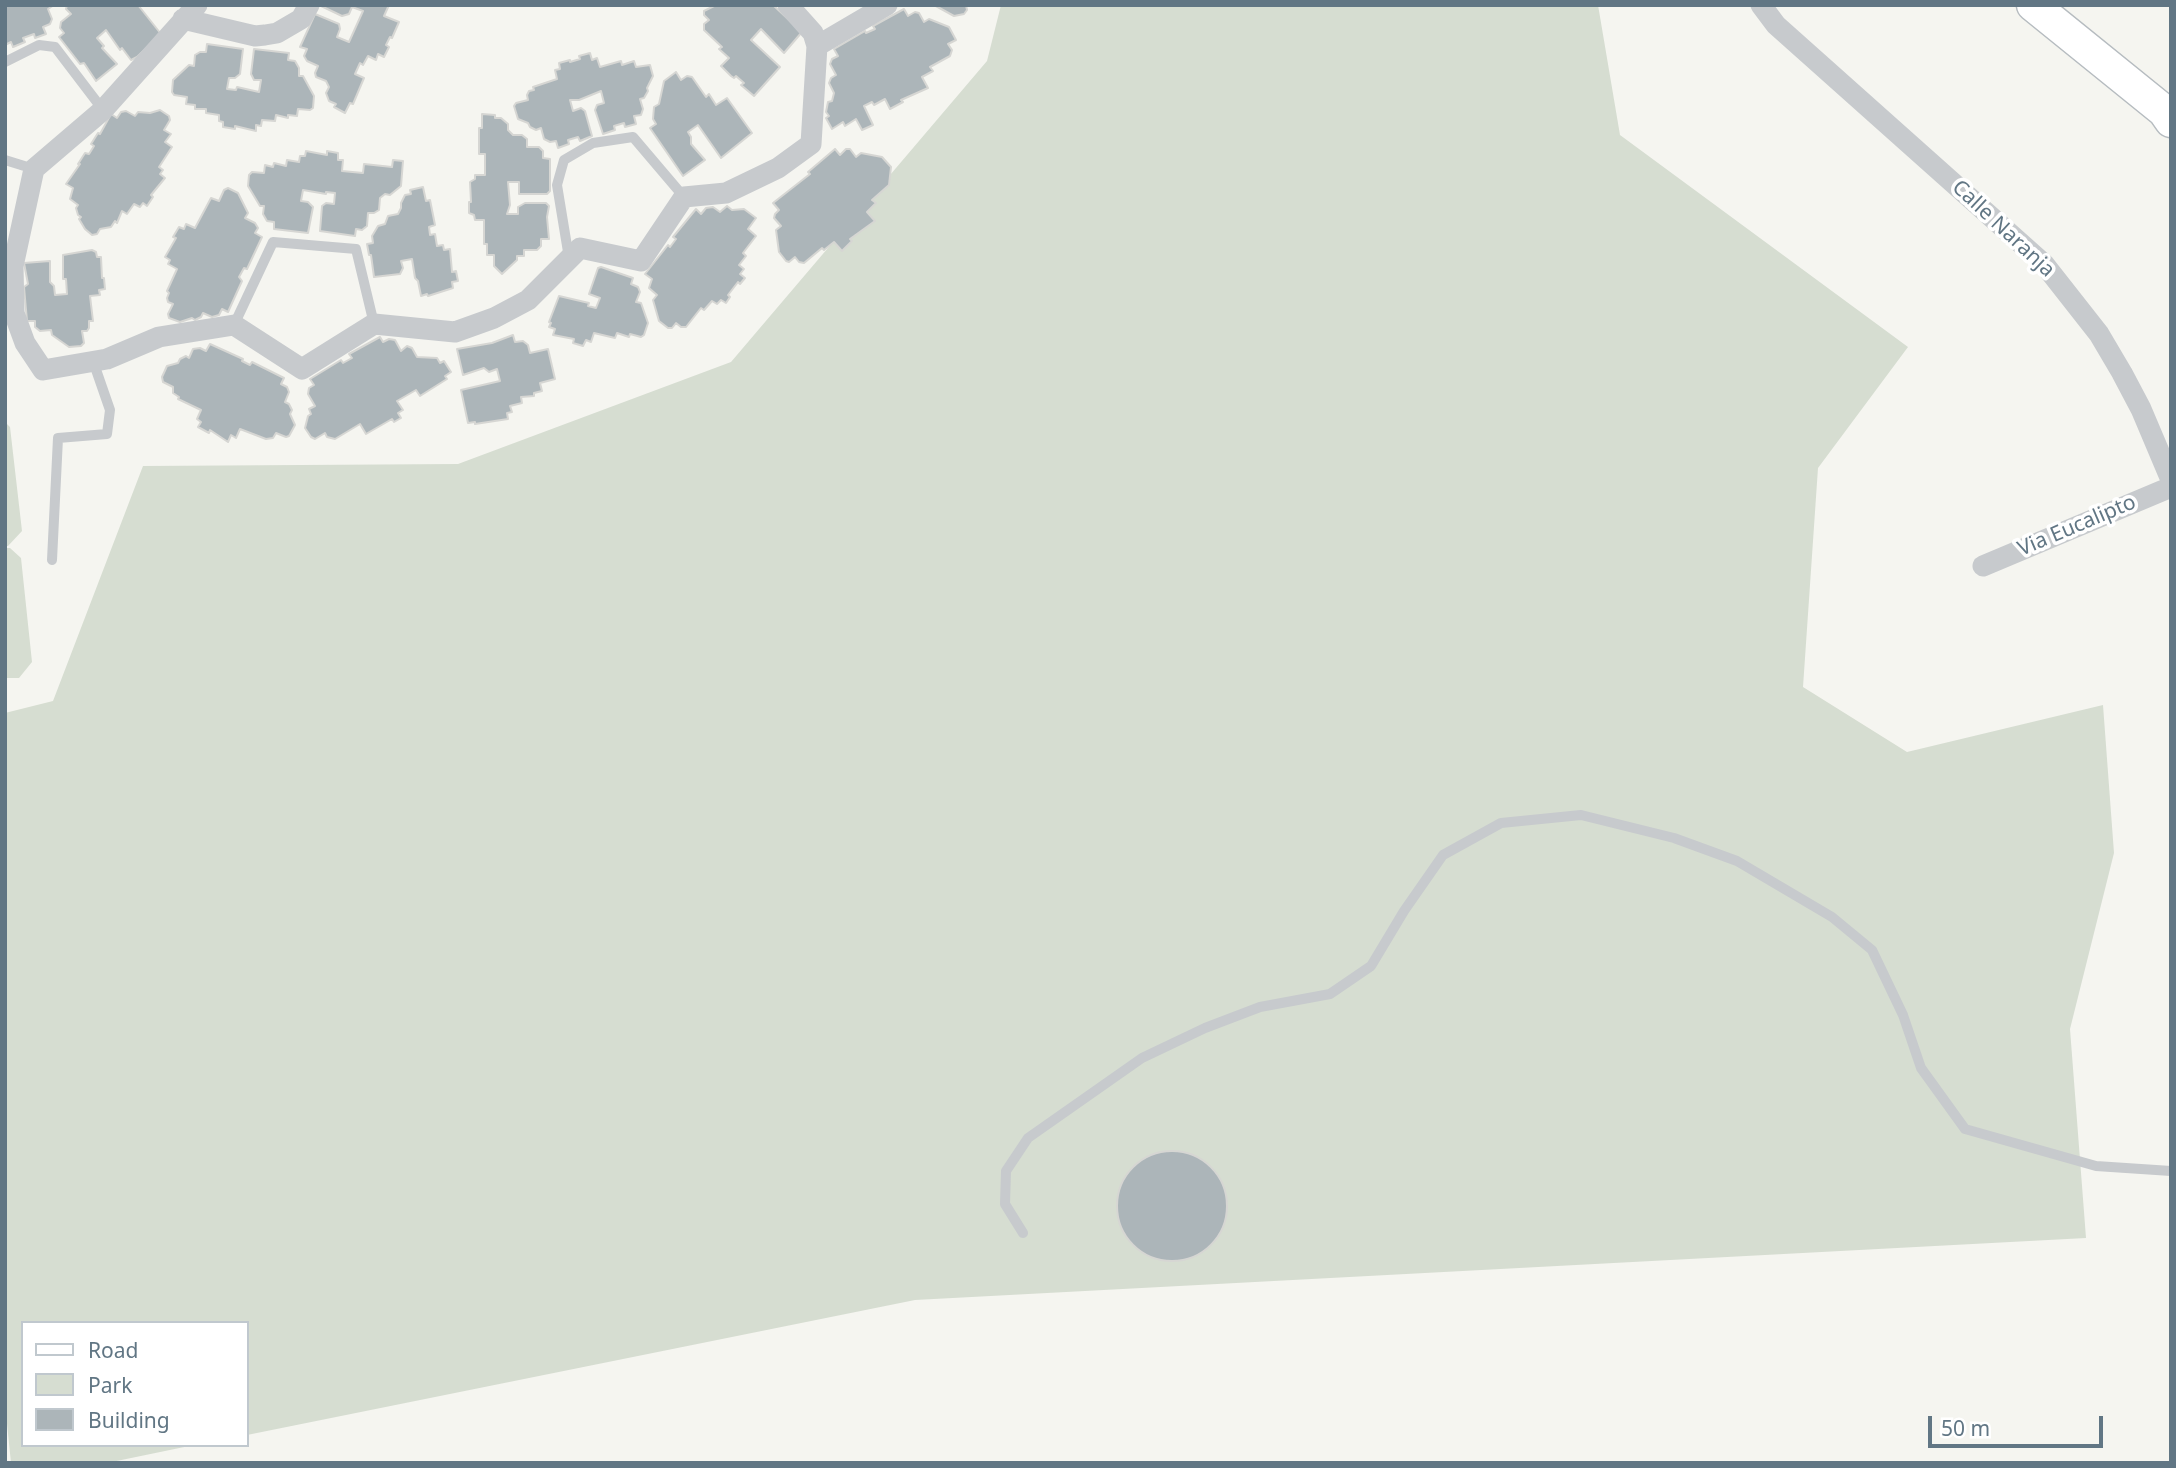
<!DOCTYPE html>
<html>
<head>
<meta charset="utf-8">
<style>
  body { margin:0 }
  #map { position:relative; width:2176px; height:1468px; overflow:hidden; background:#f5f5f0; font-family:"Noto Sans",sans-serif }
  canvas { display:block }
  .frame { position:absolute; inset:0; border:7px solid #617684; pointer-events:none }
  .legend { position:absolute; left:21px; top:1321px; width:228px; height:126px; box-sizing:border-box; background:#fff; border:2px solid #c0c8ce; margin:0; padding:9px 12px; list-style:none; font-size:21px; color:#617684 }
  .legend li { display:flex; align-items:center; gap:14px; height:35px }
  .legend b { width:35px; border:2px solid #c0c8ce }
  .scale { position:absolute; left:1928px; top:1416px; width:175px; height:32px; box-sizing:border-box; border:4px solid #617684; border-top:0; padding-left:9px; font-size:21px; line-height:24px; white-space:nowrap; color:#617684; -webkit-text-stroke:5px #fff; paint-order:stroke }
</style>
</head>
<body>
<div id="map">
<canvas width="2176" height="1468"></canvas>
<div class="frame"></div>
<ul class="legend">
<li><b style="height:9px;background:#fff"></b>Road</li>
<li><b style="height:19px;background:#d6ddd1"></b>Park</li>
<li><b style="height:19px;background:#acb5b9"></b>Building</li>
</ul>
<div class="scale">50 m</div>
</div>
<script>
const ctx = document.querySelector('canvas').getContext('2d');
ctx.lineJoin = 'round';
function paint(path, color) { ctx.fillStyle = color; ctx.fill(path, 'evenodd'); }
const poly = rows => new Path2D(rows.map(r => 'M' + r).join(''));
function stroke(path, color, width, dash) { ctx.strokeStyle = color; ctx.lineWidth = width; ctx.lineCap = dash ? 'butt' : 'round'; ctx.setLineDash(dash || []); ctx.stroke(path); }
function write(font, color, halo, rows, align = 'center') {
  ctx.font = font + ' "Noto Sans",sans-serif'; ctx.lineWidth = 7; ctx.setLineDash([]); ctx.textBaseline = 'middle'; ctx.strokeStyle = halo; ctx.fillStyle = color; for (const [text, x, y, turn = 0] of rows) {
    ctx.save(); ctx.translate(x, y); ctx.rotate((+turn || 0) * Math.PI / 180); ctx.textAlign = isNaN(turn) ? turn : align; if (halo) ctx.strokeText(text, 0, 0); ctx.fillText(text, 0, 0); ctx.restore();
  }
}
const green = poly([
  [1001,5,1598,5,1620,135,1908,347,1818,468,1803,687,1907,752,2103,705,2114,853,2070,1029,2086,1238,915,1300,247,1435,247,1323,23,1323,23,1445,194,1445,107,1463,11,1463,5,1404,5,713,53,701,143,466,458,464,731,362,987,61],
  [5,422,10,427,22,531,8,546,5,546],
  [5,548,10,548,21,558,32,662,19,678,5,678]
]);
const building = poly([
  [5,5,54,5,48,9,52,19,50,24,43,27,46,34,35,38,34,34,23,38,25,42,13,47,11,42,5,45,5,5],
  [67,5,138,5,161,34,137,57,131,60,122,48,120,50,106,30,97,38,104,46,102,48,117,64,96,81,84,63,80,64,59,37,64,33,60,28,61,22,71,14,66,9,67,5],
  [319,5,389,5,384,16,399,22,392,38,390,37,386,45,389,47,384,57,378,54,376,60,368,56,363,65,360,63,355,74,364,78,353,104,350,103,345,113,334,107,336,104,329,101,326,93,329,87,326,81,316,77,315,73,318,66,307,61,304,56,307,49,300,47,315,14,339,24,340,29,337,37,349,42,363,11,352,7,349,14,342,16,319,5],
  [716,5,773,5,802,32,784,53,761,29,751,40,780,67,754,96,741,85,744,83,736,76,734,78,731,76,721,66,729,58,719,49,722,47,704,30,704,24,709,20,704,15,704,11,716,5],
  [934,5,966,5,967,10,964,14,954,16,934,5],
  [904,9,908,16,915,12,919,13,924,22,929,19,949,27,956,40,948,44,952,50,950,56,930,67,933,71,922,77,928,88,901,100,903,102,890,109,885,99,874,105,872,102,864,106,873,125,862,130,856,119,845,126,843,122,832,129,826,118,829,116,826,112,828,102,832,101,834,93,829,83,831,78,836,75,830,64,832,59,838,56,834,49,865,31,866,33,875,29,873,26,904,9],
  [207,44,243,49,240,74,235,78,229,78,227,89,236,90,237,87,259,92,261,80,254,80,251,74,254,49,289,53,288,60,295,61,299,68,299,76,303,76,314,96,313,108,310,110,298,109,297,116,288,115,288,118,276,115,275,121,262,120,261,126,256,125,256,131,235,126,235,129,223,127,223,122,219,121,219,115,206,113,206,109,195,109,195,105,186,104,187,97,174,95,172,92,173,80,189,65,194,66,195,55,200,52,206,52,207,44],
  [590,53,592,60,597,58,600,67,621,61,622,65,634,61,636,67,650,65,653,76,647,88,648,91,644,98,640,99,643,109,641,115,634,116,636,124,625,127,624,123,614,126,615,130,603,134,595,110,597,105,604,103,601,91,579,100,570,100,573,111,581,108,585,111,592,136,580,141,578,137,568,140,569,144,558,148,556,141,550,142,544,139,541,128,536,130,530,127,528,123,518,119,514,106,516,103,528,100,527,95,529,91,534,90,533,87,557,79,555,70,560,69,559,63,570,60,570,62,580,59,579,56,590,53],
  [676,72,681,80,687,76,692,77,706,97,709,94,716,105,727,98,752,133,721,158,698,125,688,132,691,137,691,144,705,160,683,176,650,128,656,124,653,119,654,107,659,104,664,81,676,72],
  [160,110,169,116,170,120,164,130,171,134,165,142,172,147,159,167,163,170,160,174,165,178,151,195,153,197,147,206,143,203,140,207,134,204,127,214,122,211,117,223,115,221,111,227,100,229,97,234,92,235,85,229,79,219,81,217,78,215,76,208,78,205,70,199,73,188,66,184,80,164,78,164,85,153,89,154,94,146,91,144,98,133,100,134,111,114,117,118,121,112,126,111,135,116,138,112,150,113,160,110],
  [482,114,495,115,495,118,501,118,508,124,508,130,513,135,522,135,527,139,527,147,539,147,543,151,543,158,550,159,550,191,547,194,519,194,519,182,508,182,510,205,507,214,518,214,518,207,525,203,546,203,549,206,547,217,549,239,541,239,541,246,537,250,524,250,524,256,517,256,517,260,502,274,494,266,494,255,487,255,487,244,484,244,484,220,475,220,474,215,469,213,469,202,471,202,470,182,475,179,475,175,485,175,485,154,479,154,479,128,482,128,482,114],
  [835,149,840,155,846,149,850,149,856,157,861,153,882,157,891,167,889,185,872,200,876,203,867,212,875,221,850,239,852,241,842,251,834,242,824,250,822,248,804,263,799,262,795,257,789,262,786,261,779,252,776,230,781,226,774,218,775,214,779,210,773,203,810,174,808,172,835,149],
  [306,151,327,155,327,151,338,153,338,160,343,160,342,171,363,173,364,164,392,167,393,160,403,161,401,186,390,195,385,194,380,198,379,210,374,213,368,213,367,226,362,230,356,229,355,236,320,231,322,206,326,203,334,204,335,193,326,192,326,194,303,190,301,201,308,202,313,207,308,233,274,229,274,222,267,221,263,214,264,206,260,206,248,186,249,175,252,172,264,173,265,165,273,167,274,163,286,166,287,160,299,162,300,156,305,156,306,151],
  [423,187,426,201,430,200,435,225,429,227,430,235,435,234,437,246,443,245,444,250,450,249,452,272,456,271,458,281,452,282,453,288,428,296,427,294,421,296,418,281,415,278,412,259,401,261,403,268,400,274,374,277,371,255,369,255,367,244,373,243,372,236,378,226,385,224,388,216,398,214,401,208,401,203,405,195,411,194,410,190,423,187],
  [228,188,238,193,248,213,245,218,255,223,258,228,255,233,262,237,247,269,244,268,239,277,242,281,228,312,222,309,219,315,212,317,203,313,201,317,195,320,192,318,180,322,169,318,168,314,173,304,168,302,167,298,169,293,167,291,177,269,168,264,170,260,165,257,176,238,173,237,179,227,184,229,186,224,195,228,211,198,219,201,224,190,228,188],
  [727,206,732,210,744,209,756,218,748,229,756,236,743,253,746,256,739,265,744,269,740,274,745,278,740,284,738,282,728,295,730,297,726,303,721,300,717,304,712,301,704,310,701,308,686,327,681,327,676,323,672,328,668,328,659,321,653,300,657,295,649,288,652,279,645,274,668,245,670,247,676,239,673,237,696,209,701,214,706,208,713,207,720,212,727,206],
  [92,250,96,252,97,257,101,257,102,278,104,278,105,289,99,290,100,295,90,296,93,321,89,321,89,328,87,331,82,331,84,343,81,346,69,347,52,335,51,330,40,331,35,327,35,321,27,321,24,287,28,284,24,263,50,261,50,282,54,286,55,295,67,294,66,279,63,279,63,255,92,250],
  [601,267,633,278,631,284,638,287,640,292,636,302,641,303,648,323,644,335,641,337,630,334,629,337,617,333,615,338,594,333,591,342,586,340,583,346,573,343,574,339,553,335,555,329,549,327,551,323,549,322,559,296,589,303,588,306,596,308,600,298,589,294,598,268,601,267],
  [513,335,515,342,523,341,528,345,530,353,548,349,555,379,540,383,542,391,534,393,534,396,521,397,522,403,510,406,512,412,507,413,508,419,475,424,475,422,468,423,461,390,500,381,497,369,489,372,484,368,463,375,457,349,492,343,513,335],
  [380,337,383,342,389,339,395,340,401,351,407,346,412,348,417,357,437,358,440,363,444,361,451,372,445,376,447,379,420,396,416,390,397,401,403,410,398,413,401,418,394,422,392,419,366,434,360,424,335,439,327,437,325,433,315,439,311,437,305,428,308,416,311,414,309,409,315,406,308,394,309,388,314,385,310,379,341,360,343,363,352,358,349,354,380,337],
  [210,344,243,359,242,361,250,365,252,362,284,378,281,384,287,387,289,392,285,402,289,404,292,410,290,414,295,425,289,436,286,437,276,433,273,438,266,439,240,429,236,438,231,435,228,442,210,430,209,433,198,427,201,422,197,419,201,410,178,399,179,397,173,393,173,387,163,382,162,377,167,366,178,363,180,359,186,356,189,358,193,349,200,348,206,351,210,344],
  '1117 1206a55 55 0 1 1 110 0a55 55 0 1 1-110 0Z'
]);
const lane = poly([
  [5,62,39,45,55,47,103,110],
  [5,160,34,169],
  [569,258,557,185,564,160,593,143,633,137,684,197],
  [234,325,273,242,356,249,374,324],
  [52,560,58,438,107,434,110,410,93,361],
  [1023,1233,1005,1204,1006,1171,1028,1138,1142,1058,1205,1028,1260,1007,1330,994,1371,966,1404,911,1443,855,1501,823,1581,815,1674,838,1737,861,1832,917,1872,950,1903,1015,1921,1068,1965,1129,2096,1166,2171,1171]
]);
const street = poly([
  [197,5,103,110,34,169,13,266,14,313,25,343,43,370,107,359,159,337,234,325,302,369,374,324,455,332,494,318,528,300,580,248,641,261,684,197,726,193,778,168,811,144,817,46,813,33,788,5],
  [1761,5,1776,25,2044,264,2099,334,2122,373,2141,409,2171,480],
  [183,19,255,36,265,35,277,33,301,19,309,5],
  [817,46,887,5],
  [1983,566,2171,487]
]);
const secondary = poly([
  [2033,5,2164,111,2171,121]
]);
const streetNames = [
  ["Calle Naranja",2003,229,43],
  ["Via Eucalipto",2077,526,-23]
];
paint(green, '#d6ddd1');
paint(building, '#acb5b9');
stroke(building, '#d6d6d3', 2);
stroke(secondary, '#b6bcc0', 35);
stroke(lane, '#c7cacd', 10);
stroke(street, '#c7cacd', 21);
stroke(secondary, '#fff', 32);
write('21px', '#617684', '#fff', streetNames);
</script>
</body>
</html>
